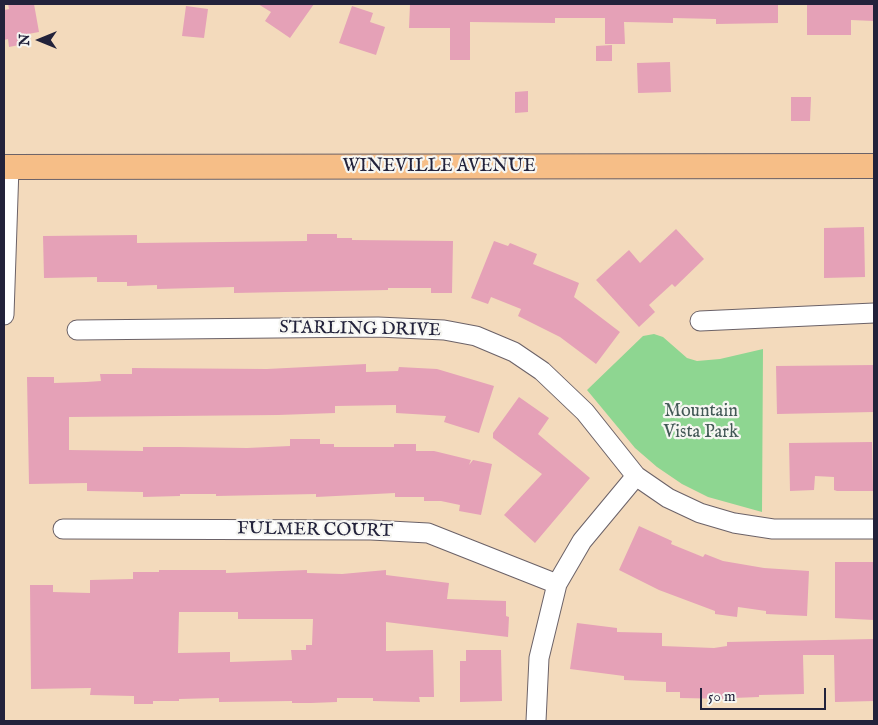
<!DOCTYPE html>
<html>
<head>
<meta charset="utf-8">
<style>
  body { margin:0 }
  #map { position:relative; width:878px; height:725px; overflow:hidden; background:#f3dabc; font-family:"IM FELL English",serif }
  canvas { display:block }
  .frame { position:absolute; inset:0; border:5px solid #22223b; pointer-events:none }
  .north { position:absolute; left:15px; top:15px; width:50px; height:50px; -webkit-text-stroke:4px #f6f6f2; paint-order:stroke; rotate:270deg; font-size:14px; font-weight:700; line-height:20px; text-align:center; color:#22223b }
  .north::after { content:''; display:block; margin:auto; width:18px; height:22px; background:#22223b; clip-path:polygon(50% 0,100% 100%,50% 72%,0 100%) }
  .scale { position:absolute; left:700px; top:688px; width:126px; height:22px; box-sizing:border-box; border:2px solid #22223b; border-top:0; padding-left:6px; font-size:15px; line-height:18px; white-space:nowrap; color:#22223b; -webkit-text-stroke:4px #f6f6f2; paint-order:stroke }
</style>
</head>
<body>
<div id="map">
<canvas width="878" height="725"></canvas>
<div class="frame"></div>
<div class="north">N</div>
<div class="scale">50 m</div>
</div>
<script>
const ctx = document.querySelector('canvas').getContext('2d');
ctx.lineJoin = 'round';
function paint(path, color) { ctx.fillStyle = color; ctx.fill(path, 'evenodd'); }
const poly = rows => new Path2D(rows.map(r => 'M' + r).join(''));
function stroke(path, color, width, dash) { ctx.strokeStyle = color; ctx.lineWidth = width; ctx.lineCap = dash ? 'butt' : 'round'; ctx.setLineDash(dash || []); ctx.stroke(path); }
function write(font, color, halo, rows, align = 'center') {
  ctx.font = font + ' "IM FELL English",serif'; ctx.lineWidth = 4.5; ctx.setLineDash([]); ctx.textBaseline = 'middle'; ctx.strokeStyle = halo; ctx.fillStyle = color; for (const [text, x, y, turn = 0] of rows) {
    ctx.save(); ctx.translate(x, y); ctx.rotate((+turn || 0) * Math.PI / 180); ctx.textAlign = isNaN(turn) ? turn : align; if (halo) ctx.strokeText(text, 0, 0); ctx.fillText(text, 0, 0); ctx.restore();
  }
}
const green = poly([
  [654,334,663,337,687,358,697,361,720,359,763,349,762,512,708,497,682,484,657,467,635,448,587,390,643,336]
]);
const building = poly([
  [8,4,34,4,39,32,28,34,29,43,9,47,8,39,4,40,4,10,9,9],
  [258,4,314,4,290,38,265,21,271,12],
  [410,4,778,4,778,23,716,24,716,19,673,18,673,23,624,22,625,44,605,44,605,18,555,18,555,23,470,22,470,60,450,60,450,28,409,28],
  [807,4,874,4,874,21,851,20,851,35,807,35],
  [186,6,208,9,204,38,182,36],
  [352,6,373,13,370,22,385,27,376,55,339,43],
  [612,45,612,61,596,61,596,46],
  [670,62,671,92,638,93,637,63],
  [528,91,528,112,515,113,515,92],
  [791,97,811,97,810,121,791,121],
  [864,227,865,277,824,278,824,228],
  [676,229,704,259,675,287,672,284,649,305,655,312,639,327,596,280,629,250,640,263],
  [307,234,337,234,337,238,352,238,352,240,453,241,452,293,431,293,431,288,388,288,388,290,234,293,234,287,157,289,157,285,127,286,127,282,97,282,97,277,44,278,43,236,137,235,137,243,307,241],
  [494,241,508,246,510,243,537,254,533,264,579,283,574,297,620,332,596,364,560,337,518,316,521,309,491,297,488,304,471,298],
  [366,364,366,372,398,371,399,367,437,369,494,386,479,433,444,422,446,416,396,413,396,405,335,406,335,413,278,415,69,417,69,450,143,451,143,447,179,447,247,448,290,446,290,439,320,439,320,444,334,444,334,447,394,447,394,444,416,444,416,451,434,451,471,460,469,465,473,460,492,464,481,515,459,511,460,505,441,501,424,501,424,497,395,497,395,493,316,497,316,494,216,496,216,494,180,494,180,496,143,497,143,492,87,491,87,483,29,484,27,377,54,377,54,383,86,382,101,381,100,374,132,374,132,368,267,369],
  [874,365,874,412,777,414,776,366],
  [519,397,549,418,538,434,590,478,535,543,504,515,542,474,493,438,493,433],
  [872,442,873,491,837,491,834,490,834,477,815,476,814,490,790,491,789,443],
  [639,526,672,541,671,544,703,557,705,554,723,561,764,568,809,571,807,616,766,614,766,611,738,607,737,617,715,614,715,611,659,590,619,570],
  [835,562,874,562,874,620,835,618],
  [159,570,226,570,226,573,307,570,307,573,342,574,386,570,386,575,449,583,447,599,506,601,506,616,509,617,508,637,386,622,386,651,433,650,434,697,419,697,420,702,373,701,373,698,337,698,337,702,311,703,292,703,292,701,219,702,219,698,179,699,179,701,153,701,153,704,134,704,134,696,90,695,91,688,31,689,30,585,53,585,53,592,90,593,90,580,133,579,133,572,159,572],
  [179,612,238,612,238,619,313,619,312,645,306,645,306,650,291,650,292,660,230,662,230,652,178,653],
  [577,623,617,628,617,632,662,633,662,646,714,648,727,646,727,642,874,639,874,701,835,702,834,655,803,655,804,694,759,695,759,697,733,698,733,699,680,698,680,692,666,692,666,682,624,680,624,676,570,669],
  [466,650,501,650,502,701,460,702,460,661,466,661]
]);
const minor = poly([
  [4,315,9,167],
  [700,321,874,313],
  [77,330,378,327,444,330,476,336,514,352,542,371,585,412,636,476,668,498,700,513,734,523,773,529,874,529],
  [63,529,371,530,428,533,557,584],
  [536,721,539,658,557,584,582,541,636,476]
]);
const major = poly([
  [4,167,874,166]
]);
const streetNames = [
  ["WINEVILLE AVENUE",439,167],
  ["STARLING DRIVE",360,330,1],
  ["FULMER COURT",315,531,1]
];
const parkNames = [
  ["Mountain",701,412],
  ["Vista Park",701,433]
];
paint(green, '#8ed691');
paint(building, '#e5a1b7');
stroke(minor, '#6b6268', 21);
stroke(major, '#6b6268', 26);
stroke(minor, '#fff', 19);
stroke(major, '#f6be87', 24);
write('18px', '#22223b', '#f6f6f2', streetNames);
write('18px', '#425855', '#f6f6f2', parkNames);
</script>
</body>
</html>
